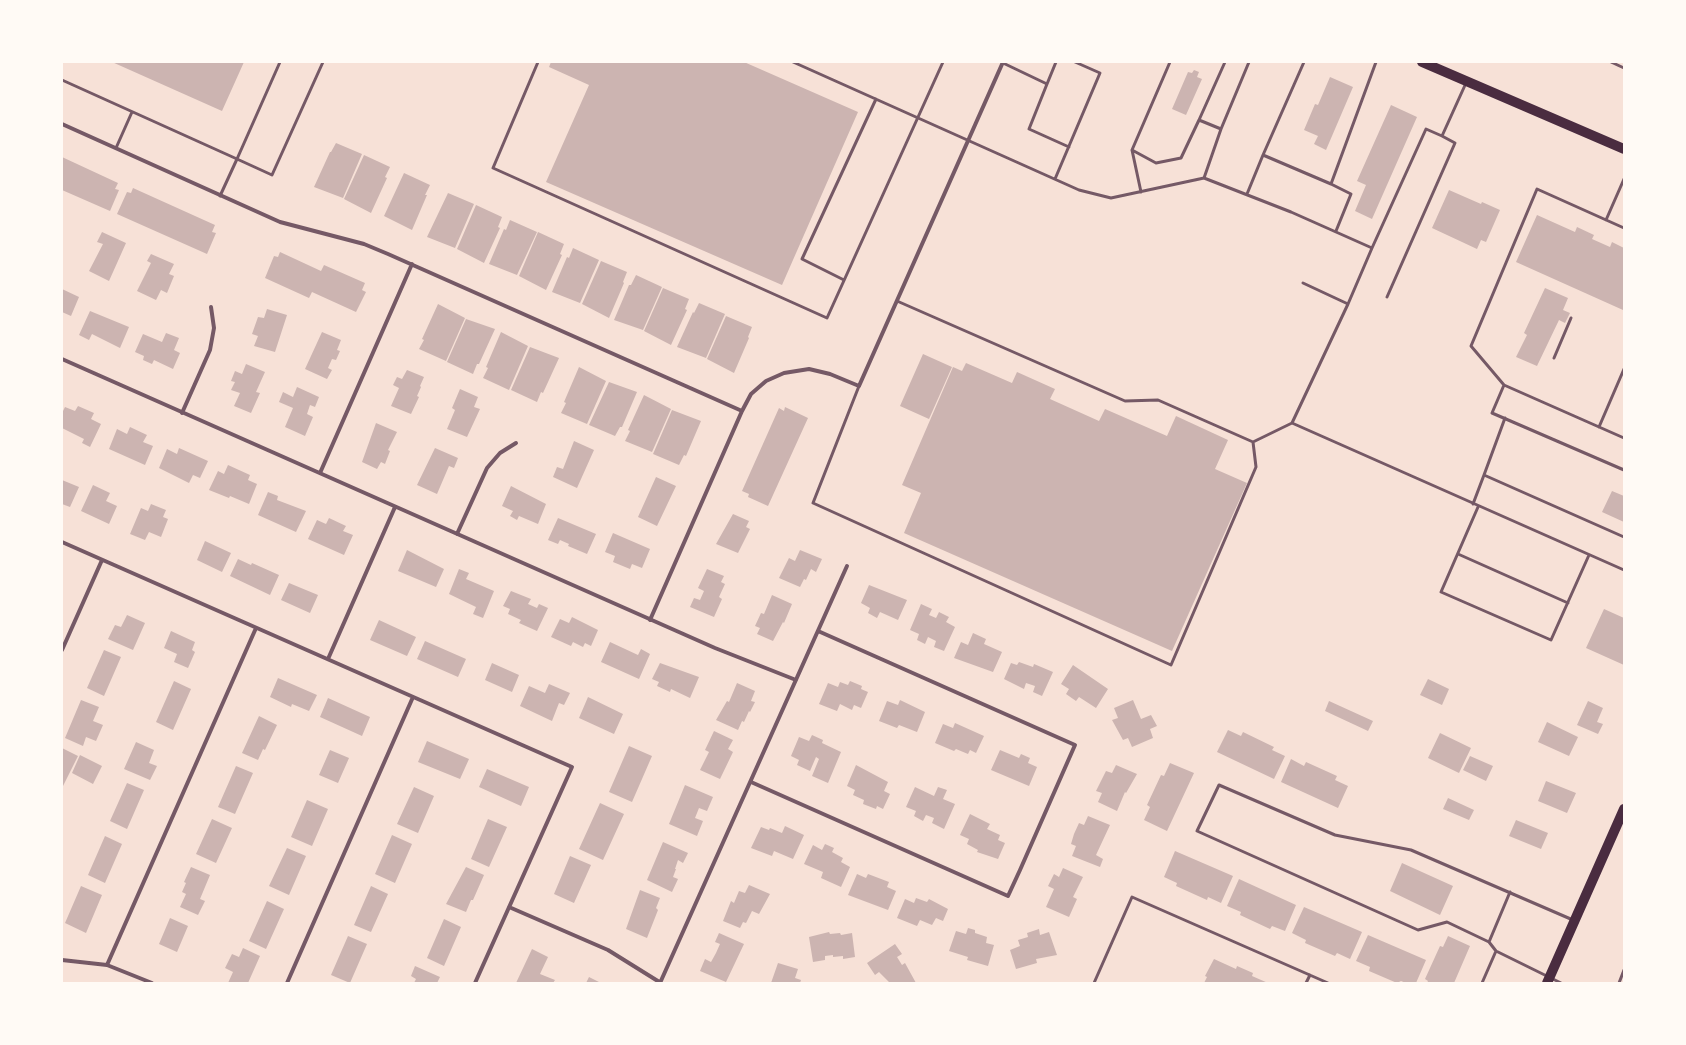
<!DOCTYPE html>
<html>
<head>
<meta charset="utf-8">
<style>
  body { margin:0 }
  #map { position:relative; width:1686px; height:1045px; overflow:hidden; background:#f7e1d7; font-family:"Fira Sans",sans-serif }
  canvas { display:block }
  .frame { position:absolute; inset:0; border:63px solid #fffaf5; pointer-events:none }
</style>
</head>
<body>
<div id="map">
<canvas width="1686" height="1045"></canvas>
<div class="frame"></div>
</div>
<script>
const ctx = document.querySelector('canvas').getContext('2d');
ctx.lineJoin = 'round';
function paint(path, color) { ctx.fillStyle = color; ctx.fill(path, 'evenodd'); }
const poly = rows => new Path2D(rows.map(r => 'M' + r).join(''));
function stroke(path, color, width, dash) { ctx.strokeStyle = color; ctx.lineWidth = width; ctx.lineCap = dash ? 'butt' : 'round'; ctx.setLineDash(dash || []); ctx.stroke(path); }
const building = poly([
  [112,62,244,62,222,111],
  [551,62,744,62,858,112,782,285,546,182,589,85,549,67],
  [1194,70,1199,72,1197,77,1202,79,1186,115,1172,109,1188,72,1192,73],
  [1330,77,1353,87,1326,150,1314,144,1318,136,1304,130,1315,104,1318,105],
  [1391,105,1417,117,1372,219,1355,211,1366,185,1357,181],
  [336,143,362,154,343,198,314,187,330,152,331,152],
  [364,155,390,167,385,177,387,178,371,213,344,199],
  [62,157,118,183,115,189,119,190,110,211,62,190],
  [404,173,430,185,425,195,427,195,412,230,384,216],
  [133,188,215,225,212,232,216,233,207,254,117,214,127,192,131,193],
  [1449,190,1481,204,1482,202,1500,210,1486,242,1481,240,1477,249,1432,228],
  [448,193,474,204,455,248,427,237],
  [476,205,502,217,498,227,500,228,484,263,457,249],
  [1537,215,1575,232,1577,227,1594,235,1592,239,1610,247,1612,242,1624,248,1623,310,1516,262],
  [510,220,537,232,517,275,489,264,504,229,506,230],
  [102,232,126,243,109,281,89,271,103,244,97,242],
  [538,232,564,244,560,254,562,255,546,290,519,276],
  [573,248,599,260,580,303,552,292,567,257,569,258],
  [280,252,321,271,324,265,365,283,362,290,366,292,356,312,312,292,309,298,265,278,274,256,278,257],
  [151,254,174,264,169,274,174,276,167,293,161,290,156,300,137,291,151,263,147,261],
  [601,261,627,272,623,282,624,283,609,318,582,304],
  [636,275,662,287,643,330,614,320,629,285,631,285],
  [663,288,689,299,685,309,687,310,671,345,644,331],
  [1545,288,1568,298,1563,310,1570,313,1565,323,1559,320,1537,366,1516,357,1527,335,1524,333],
  [62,289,79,297,71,316,62,312],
  [699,303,725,314,706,358,677,347,693,312,694,313],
  [438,304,465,318,446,361,419,349,424,340,422,339],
  [267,309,287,315,275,352,254,346,258,336,252,334,258,317,264,318],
  [90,311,129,327,120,348,92,334,89,340,79,335],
  [726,316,752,327,748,337,749,338,734,373,707,359],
  [466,319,495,329,479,364,477,364,473,374,447,362],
  [322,332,341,340,337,350,340,351,336,360,332,359,328,368,332,370,327,379,305,369],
  [501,332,528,346,509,390,483,378,488,368,486,367],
  [166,333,179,338,174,350,180,353,173,369,154,360,152,364,143,360,144,356,135,352,143,334,162,342],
  [530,347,559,358,543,393,541,392,537,402,511,390],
  [923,354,952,367,929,419,900,406],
  [966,363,1012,383,1017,372,1055,389,1050,399,1099,421,1105,409,1167,436,1176,416,1228,440,1215,469,1247,483,1172,651,904,533,921,493,902,485,953,367,962,371],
  [246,364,265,372,256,392,260,393,251,413,234,406,240,393,231,390,235,382,231,381,235,371,242,374],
  [579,367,606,381,587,424,561,413,566,403,564,402],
  [407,370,424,377,420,386,421,387,417,396,419,397,411,414,391,406,399,388,393,385,397,377,402,379],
  [609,382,637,392,622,427,620,427,615,436,589,425],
  [297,387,319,397,315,407,310,405,307,414,313,417,305,436,285,427,293,408,279,402,283,392,293,397],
  [460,389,478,397,474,407,480,409,467,437,447,429,455,410,452,408],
  [644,395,671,409,652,452,625,441,630,431,628,430],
  [78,406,94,413,91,419,101,424,90,447,82,443,84,439,62,428,62,413,65,407,75,411],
  [785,407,808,418,768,506,748,497,749,494,742,491,779,408,784,411],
  [672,410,701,421,686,456,684,455,679,465,653,454],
  [376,423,397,432,388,450,390,451,385,464,381,462,377,469,362,462],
  [130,427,147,435,143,442,153,446,145,465,109,449,117,429,127,434],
  [574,441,594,450,577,488,553,477,557,467,563,469],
  [179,448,208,461,200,478,193,475,189,483,159,468,167,449,177,454],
  [435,448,458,458,454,468,449,466,437,494,417,485],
  [228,465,250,475,248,480,257,484,249,504,230,496,229,498,209,490,218,471,224,474],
  [656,477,676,486,657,526,638,517],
  [62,480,79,487,70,507,62,504],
  [93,485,110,493,106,501,117,506,109,524,81,511],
  [511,486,546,504,538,524,519,516,517,520,510,516,513,511,502,506],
  [1612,491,1624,496,1624,522,1602,512],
  [268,492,278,496,277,500,306,511,296,532,258,515],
  [151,504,166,510,163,517,168,519,161,537,149,532,145,540,130,534,141,508,148,511],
  [733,514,749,521,746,527,750,529,738,553,716,544],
  [329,518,346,526,343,531,353,535,344,555,308,539,317,520,326,524],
  [558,518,596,534,587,554,568,546,569,544,560,540,558,544,548,540],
  [613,533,650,549,642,568,632,564,630,569,613,562,615,556,605,552],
  [205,541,231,553,222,572,197,560],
  [407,550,444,569,436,587,398,571],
  [800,550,822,559,816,572,811,569,806,580,804,579,800,587,779,578,789,558,795,561],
  [238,559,251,565,252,563,279,575,270,595,230,576],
  [459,569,469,573,466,579,494,591,483,618,473,614,476,607,449,594],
  [707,569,724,576,721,582,725,584,719,597,722,599,714,617,690,607,694,598,700,600,704,591,698,588],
  [289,583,318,595,310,613,281,600],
  [869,585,907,600,898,620,880,612,877,618,868,613,870,608,861,603],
  [511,591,531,599,528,604,537,608,539,604,548,608,537,631,519,623,521,620,508,614,510,609,503,606],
  [772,595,792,604,784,623,783,622,773,641,757,634,760,628,755,626,761,613,764,614],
  [921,604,932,609,929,615,936,618,939,612,949,617,946,622,955,627,944,651,934,647,936,641,928,637,925,644,917,640,919,634,910,630],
  [1604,609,1624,618,1624,665,1586,648],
  [127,615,145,623,133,650,108,639,115,625,121,627],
  [572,617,598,630,591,646,585,643,583,647,573,642,571,646,551,637,560,619,569,623],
  [379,620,416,637,407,656,370,640],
  [171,631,195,642,192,650,195,652,188,668,174,662,177,654,164,648],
  [973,633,986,639,984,644,1002,652,993,672,954,658,961,642,968,645],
  [425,641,466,659,458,677,417,659],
  [610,642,638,655,641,649,650,654,639,679,601,662],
  [104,650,121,657,104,696,87,688],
  [1019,662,1033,667,1034,664,1053,672,1042,696,1033,692,1035,686,1026,683,1024,689,1004,679,1011,663,1017,665],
  [492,663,519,675,512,692,485,680],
  [660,663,699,677,690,698,671,689,670,692,657,686,659,682,652,679],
  [1073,665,1108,689,1096,708,1079,697,1076,701,1066,694,1069,689,1061,684],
  [278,678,317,695,309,711,292,704,291,707,270,697],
  [1428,679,1449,689,1442,705,1420,695],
  [174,681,191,689,173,730,156,722],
  [850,681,862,686,861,689,868,692,861,708,854,705,852,710,840,704,837,711,819,704,828,683,838,687,840,682,848,685],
  [737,683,755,691,751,701,755,702,750,712,749,711,744,722,742,721,738,730,716,720,727,701,729,702],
  [549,684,570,693,564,705,559,703,552,721,520,706,529,686,545,693],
  [588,697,623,714,614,734,579,718],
  [328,698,370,717,362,736,320,717],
  [81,700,99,707,93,721,103,725,96,741,86,737,83,746,65,738],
  [900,700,925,712,917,732,899,725,897,728,879,721,887,701,898,705],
  [1133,700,1141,719,1151,715,1157,726,1150,729,1153,738,1132,747,1128,738,1123,740,1112,720,1118,718,1114,708],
  [1329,701,1373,721,1368,731,1325,711],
  [1588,701,1603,708,1597,722,1603,724,1598,734,1577,725],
  [259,716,277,725,265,750,263,749,258,760,242,753],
  [1547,722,1578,737,1569,756,1538,742],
  [955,723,984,736,976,753,970,750,968,754,956,749,954,751,935,743,943,724,953,728],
  [1228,730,1241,736,1243,732,1274,747,1272,750,1285,756,1274,779,1217,752],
  [714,731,733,740,728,749,733,752,720,779,700,770,709,752,705,750],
  [1440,733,1471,748,1459,773,1428,758],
  [812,735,823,740,822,743,841,752,828,783,812,776,819,759,816,757,810,771,797,765,799,760,791,756,799,737,809,741],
  [427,741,469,759,460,779,418,762],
  [136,742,154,750,149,763,157,766,150,780,124,769],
  [629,746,652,756,632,802,609,792],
  [62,748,78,756,62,788],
  [330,750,349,758,338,783,319,775],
  [1000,750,1019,758,1021,754,1030,758,1028,763,1037,767,1029,786,991,770],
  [80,755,102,766,93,784,72,773],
  [1470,756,1493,766,1486,781,1463,770],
  [1291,759,1304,766,1306,762,1337,776,1335,780,1348,786,1338,808,1281,782],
  [1170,763,1194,773,1167,831,1144,820,1150,807,1147,805,1161,775,1164,776],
  [856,765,888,782,884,791,890,794,883,809,877,806,876,809,863,804,864,800,853,795,855,790,847,786],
  [1116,765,1137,774,1126,793,1125,792,1117,811,1098,802,1102,793,1096,791,1106,771,1112,773],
  [236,766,253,773,235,814,218,807],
  [487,769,529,787,521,806,479,787],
  [1546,781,1576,793,1567,813,1538,801],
  [127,783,144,790,127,829,110,821],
  [685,785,713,797,707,811,699,808,695,818,703,821,697,836,669,824],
  [414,787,434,796,418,833,397,824],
  [915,787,934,796,938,787,947,790,943,799,955,804,944,829,932,823,934,818,926,815,923,821,914,816,916,811,906,807],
  [1448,798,1474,810,1469,820,1443,809],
  [307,800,328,809,312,846,291,837],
  [600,803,624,814,603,860,579,849],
  [970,814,990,824,987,829,1000,835,998,840,1005,843,998,859,977,852,978,850,967,844,969,839,960,835],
  [1088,816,1110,825,1096,855,1103,859,1100,867,1072,856,1076,846,1071,844,1074,834,1079,823,1084,825],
  [212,819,232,828,216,863,196,854],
  [488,819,507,827,489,867,471,859],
  [1516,820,1548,833,1541,849,1509,836],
  [785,826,804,835,793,859,774,851,772,856,751,848,761,827,769,830,770,828,782,833],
  [392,835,412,844,395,883,375,874],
  [105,836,122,844,105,883,88,875],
  [663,842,688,853,683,863,678,860,675,869,676,869,673,877,678,879,672,892,647,880],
  [825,844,834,848,832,852,843,858,841,862,850,867,841,887,821,878,823,872,804,864,813,845,822,850],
  [287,848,306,856,289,895,269,886],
  [1175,851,1233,876,1221,903,1208,897,1207,900,1176,886,1177,883,1164,877],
  [570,856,591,865,574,903,554,894],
  [1402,863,1453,886,1440,915,1390,891],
  [191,867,210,875,200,899,205,901,198,915,180,907,186,894,182,892,186,883,184,882],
  [466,867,484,875,473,900,471,900,466,912,446,904],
  [1063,868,1083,877,1073,897,1077,899,1069,917,1046,907,1054,889,1048,886,1054,874,1059,877],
  [857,874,866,878,868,874,889,882,887,887,896,891,888,910,848,895],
  [1239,879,1296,905,1285,931,1272,926,1270,929,1240,915,1241,912,1227,906],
  [749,885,770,894,759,914,752,911,746,923,743,922,740,928,723,921,731,901,734,903,739,891,745,893],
  [81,886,102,895,86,933,65,923],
  [371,886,388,894,371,932,354,925],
  [640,890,660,898,656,908,658,910,647,938,626,929],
  [916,898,927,902,929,899,948,909,943,921,936,918,932,925,920,920,917,926,897,918,905,899,914,903],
  [267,901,284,909,266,949,249,941],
  [1304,907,1362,932,1350,959,1337,953,1335,956,1305,943,1306,940,1292,933],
  [170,918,188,926,177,952,159,944],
  [444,919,461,927,444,966,427,958],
  [968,928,975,930,975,933,987,937,986,943,994,945,988,966,967,960,968,957,949,951,956,931,966,934],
  [1039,929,1040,935,1049,932,1057,955,1036,959,1037,963,1016,969,1010,950,1020,946,1018,940,1028,937,1027,933],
  [829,932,830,934,840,933,841,935,852,933,855,957,843,959,843,956,833,957,833,955,825,956,825,960,813,962,809,937],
  [719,933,744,944,726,982,700,971,705,959,711,962,716,953,720,944,715,942],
  [1368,935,1426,960,1416,983,1406,983,1401,981,1397,983,1369,971,1370,967,1356,961],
  [348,936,367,944,350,983,331,975],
  [1448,936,1470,946,1454,983,1427,983,1428,981,1425,979,1440,946,1443,947],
  [895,944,902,954,897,957,902,965,905,963,916,983,890,983,879,972,875,975,867,963],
  [243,948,260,956,248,983,228,983,233,972,225,968,232,954,239,957],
  [532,949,548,957,540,974,555,980,553,983,516,983],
  [1214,959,1236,969,1237,966,1253,973,1252,976,1268,983,1204,983,1207,977,1205,976],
  [778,963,798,969,795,978,801,980,800,983,771,983],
  [415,966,440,977,437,983,414,983,416,979,411,976],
  [589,977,601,983,586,983]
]);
const service = poly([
  [538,62,493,168,827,318,943,62],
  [793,62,1079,190,1111,198,1204,178,1291,212,1372,248,1426,129,1442,136,1466,83],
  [1304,62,1263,155,1331,184,1376,62],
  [1611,62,1624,68],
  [1003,63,1047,84,1056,62],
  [62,80,237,159,280,62],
  [1047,84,1029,129,1069,147],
  [1221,129,1199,120,1225,62],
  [116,148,132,112],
  [1132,150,1156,163,1181,158,1199,120],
  [1204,178,1221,129,1249,62],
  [1055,179,1100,73,1075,62],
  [1331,184,1351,194,1336,231],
  [1141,192,1132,150,1170,62],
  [1247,194,1263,155],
  [220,196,237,159,272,175,323,62],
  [1606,220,1624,179],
  [1624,228,1537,189,1471,346,1504,385,1492,413,1624,470],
  [844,280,802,259,876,99],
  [1303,283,1348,304,1292,423,1624,570],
  [1387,297,1455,143,1442,136],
  [897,301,1125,401,1158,400,1253,442,1292,423],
  [1348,304,1372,248],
  [1554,358,1571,318],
  [1504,385,1624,438],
  [859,386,813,503,1171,665,1256,467,1253,442],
  [1505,418,1484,475,1624,537],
  [1599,427,1624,369],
  [1473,504,1484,475],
  [1478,507,1441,592,1551,640,1589,555],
  [1458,554,1568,603],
  [1489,942,1510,892],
  [1094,983,1132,897,1328,983],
  [1306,983,1310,975],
  [1482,983,1496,951],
  [1561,983,1496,951,1489,942,1447,922,1418,930,1197,831,1219,785,1335,835,1411,850,1573,920],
  [1619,983,1624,970]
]);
const minor = poly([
  [62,124,280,222,364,244,388,254,742,411],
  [62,359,715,648,796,680],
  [182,413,210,350,214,328,211,307],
  [320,473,412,264],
  [457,534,487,468,500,453,516,443],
  [62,542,572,767,475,983],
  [650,620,742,411,751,394,766,381,784,373,809,369,830,374,859,386,1003,62],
  [62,650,102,560],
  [328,659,395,507],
  [751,782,1008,896,1020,870,1075,745,818,631],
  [509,907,608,950,661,983],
  [62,960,107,965,152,983],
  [107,965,256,628],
  [287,983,413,697],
  [660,983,847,566]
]);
const primary = poly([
  [1422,62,1624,149],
  [1547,983,1624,809]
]);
paint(building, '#ccb4b1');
stroke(service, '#755966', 3);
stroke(minor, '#755966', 4);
stroke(primary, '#4a2c40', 10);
</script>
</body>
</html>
